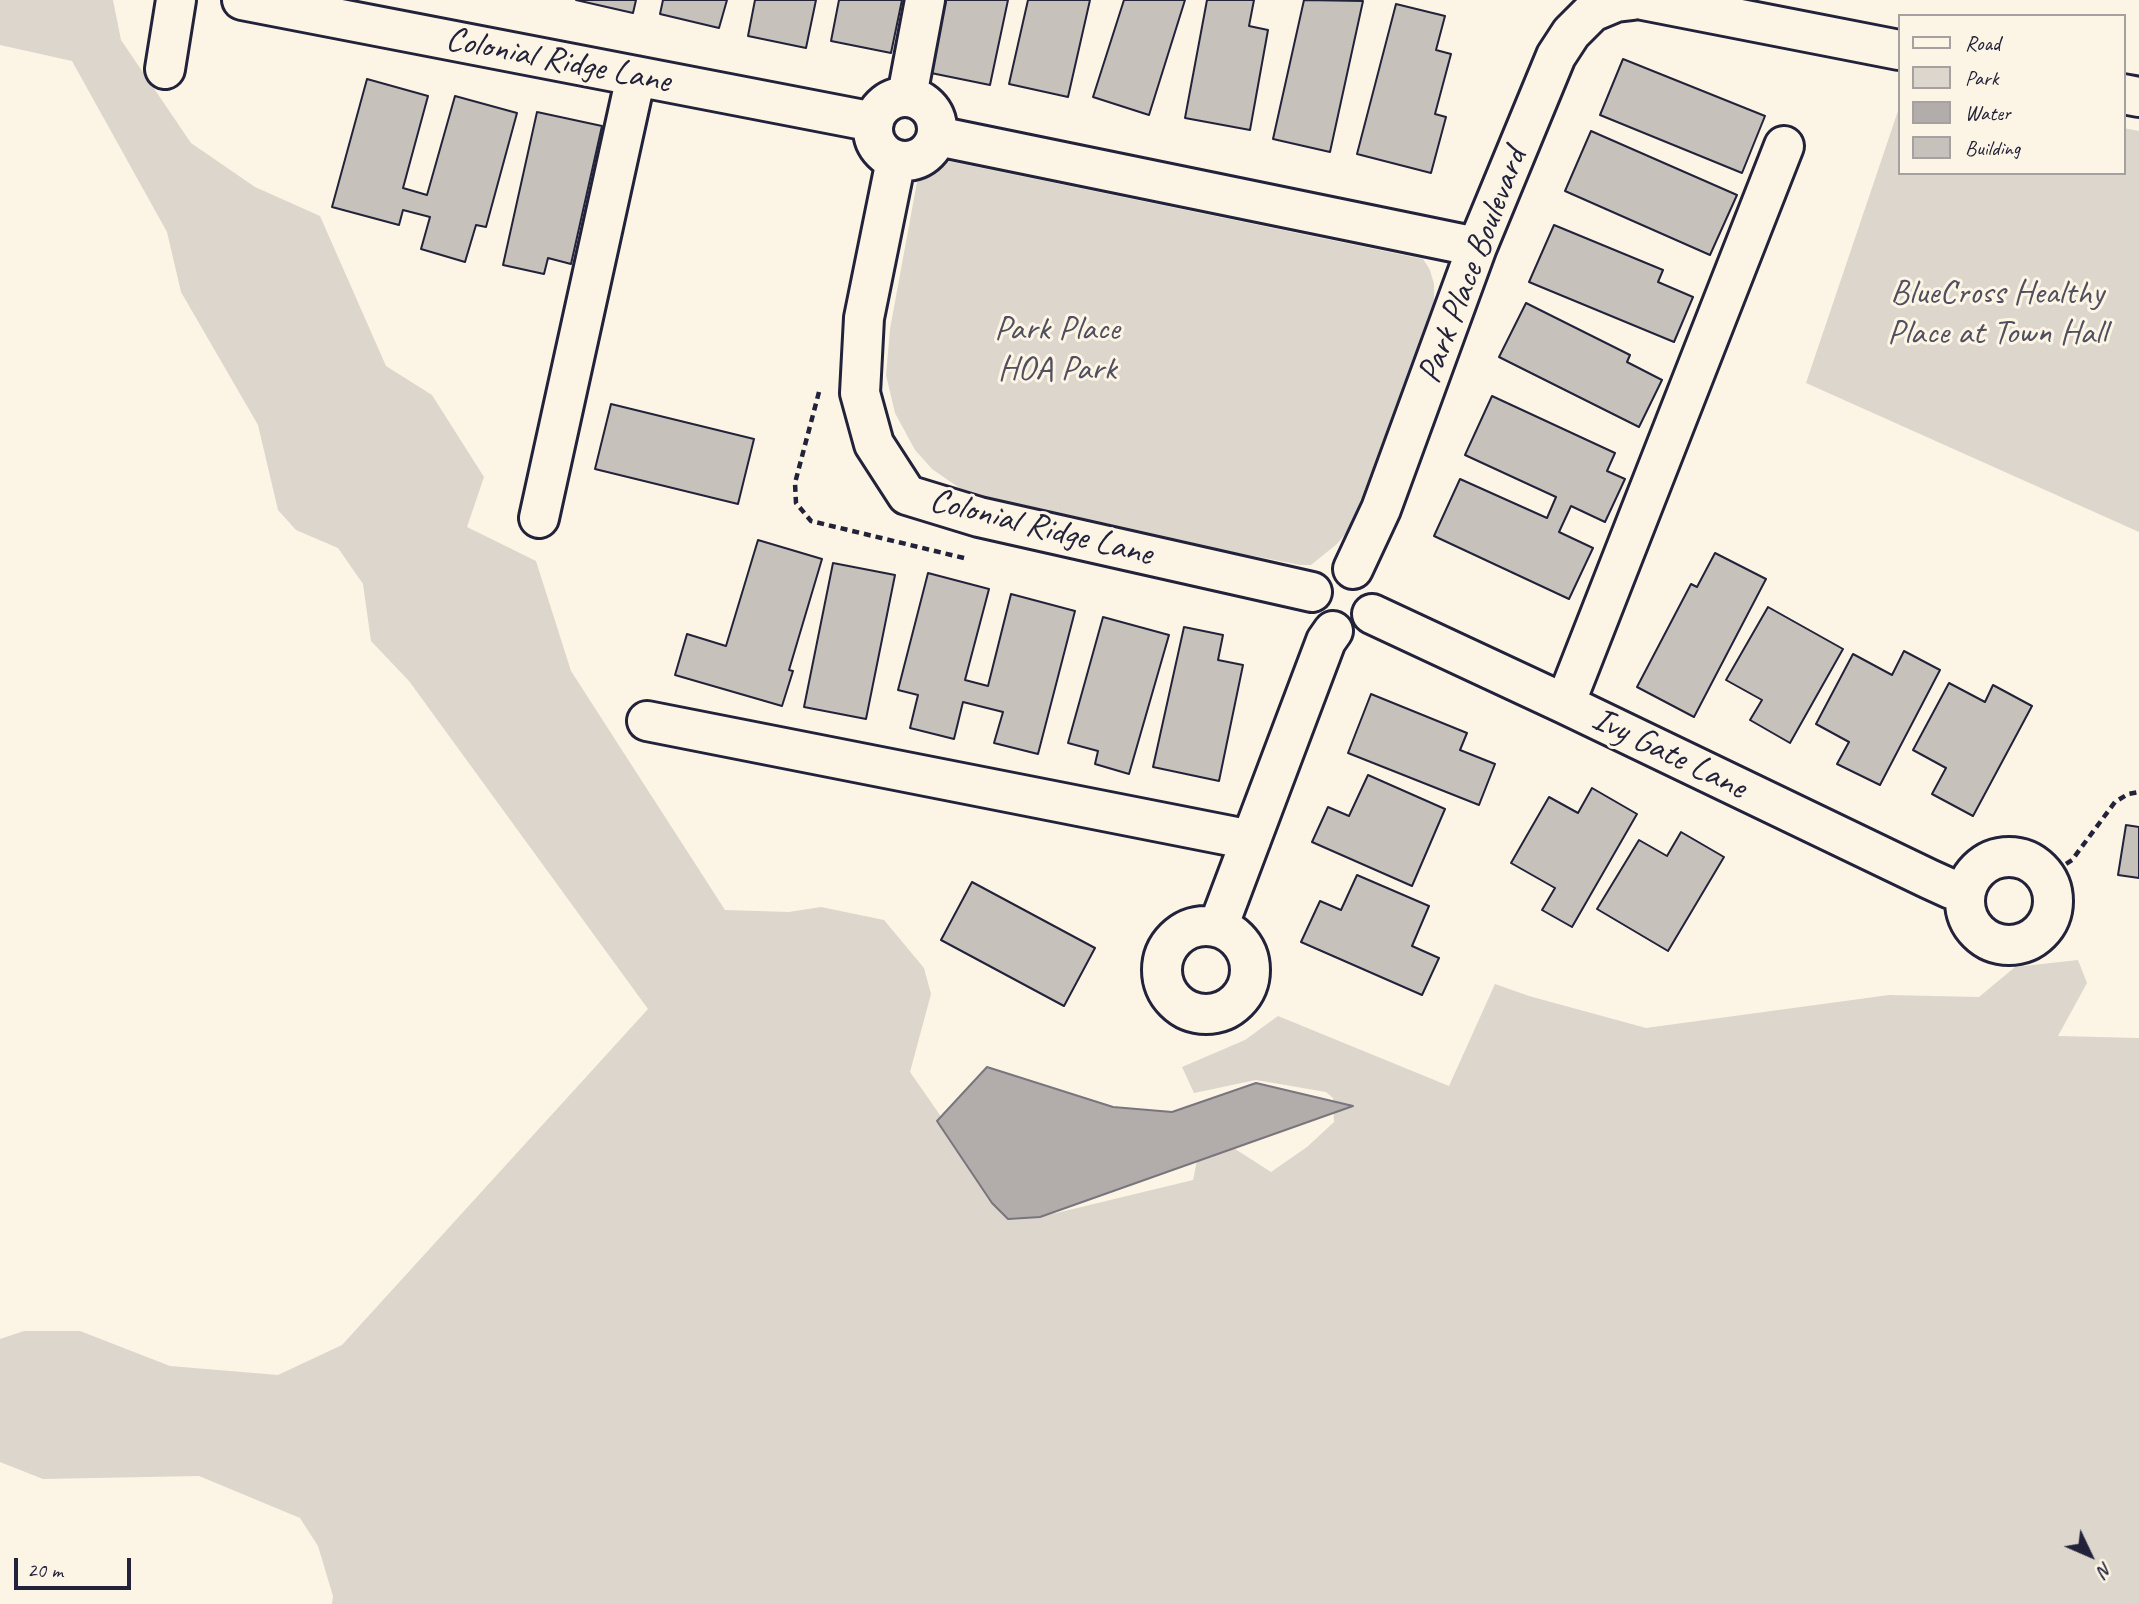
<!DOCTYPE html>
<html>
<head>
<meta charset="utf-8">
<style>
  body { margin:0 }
  #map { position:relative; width:2139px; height:1604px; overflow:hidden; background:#fcf5e5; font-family:Caveat,sans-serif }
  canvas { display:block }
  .legend { position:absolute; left:1898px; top:14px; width:228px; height:161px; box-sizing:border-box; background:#fcf5e5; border:2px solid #a5a1a1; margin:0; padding:9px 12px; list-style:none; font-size:21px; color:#22223b }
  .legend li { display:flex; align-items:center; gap:14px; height:35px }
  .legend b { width:35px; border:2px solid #a5a1a1 }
  .north { position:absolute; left:2055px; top:1520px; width:70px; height:70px; -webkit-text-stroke:5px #fcf5e5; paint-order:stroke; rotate:134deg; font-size:19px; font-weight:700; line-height:28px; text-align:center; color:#22223b }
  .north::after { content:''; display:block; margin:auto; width:24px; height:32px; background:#22223b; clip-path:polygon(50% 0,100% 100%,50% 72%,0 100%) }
  .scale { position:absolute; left:14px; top:1558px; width:117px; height:32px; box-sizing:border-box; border:4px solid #22223b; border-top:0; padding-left:9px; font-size:21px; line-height:24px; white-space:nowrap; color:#22223b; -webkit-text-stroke:5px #fcf5e5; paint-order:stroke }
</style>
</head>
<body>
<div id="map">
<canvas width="2139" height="1604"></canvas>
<ul class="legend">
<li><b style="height:9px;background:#fcf5e5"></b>Road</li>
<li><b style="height:19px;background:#dcd6cc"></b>Park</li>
<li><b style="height:19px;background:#b2adab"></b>Water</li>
<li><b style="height:19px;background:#c6c1bb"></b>Building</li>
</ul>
<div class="north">N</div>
<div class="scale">20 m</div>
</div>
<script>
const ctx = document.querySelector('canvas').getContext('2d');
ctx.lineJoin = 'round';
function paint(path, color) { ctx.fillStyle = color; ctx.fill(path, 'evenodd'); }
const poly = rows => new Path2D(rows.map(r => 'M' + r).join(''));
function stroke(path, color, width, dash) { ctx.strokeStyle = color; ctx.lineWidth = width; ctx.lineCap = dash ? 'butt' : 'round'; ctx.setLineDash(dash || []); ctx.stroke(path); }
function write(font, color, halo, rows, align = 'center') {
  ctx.font = font + ' Caveat,sans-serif'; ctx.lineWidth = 6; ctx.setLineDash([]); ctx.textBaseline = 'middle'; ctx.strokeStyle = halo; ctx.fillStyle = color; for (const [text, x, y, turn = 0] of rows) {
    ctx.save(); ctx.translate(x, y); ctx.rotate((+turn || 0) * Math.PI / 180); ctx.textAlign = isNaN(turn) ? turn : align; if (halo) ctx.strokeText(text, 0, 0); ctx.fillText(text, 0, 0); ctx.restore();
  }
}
const green = poly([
  [0,0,113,0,121,40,191,143,255,187,320,216,386,366,432,395,484,477,467,527,536,561,571,671,725,910,789,912,821,907,884,920,924,968,931,994,910,1072,1004,1207,1040,1217,1193,1180,1200,1146,1218,1138,1271,1172,1307,1147,1334,1122,1333,1098,1326,1092,1256,1080,1194,1093,1182,1067,1245,1040,1278,1016,1449,1086,1495,984,1529,996,1646,1028,1889,995,1979,997,2015,967,2078,960,2087,983,2058,1036,2139,1038,2139,1604,332,1604,333,1596,318,1546,300,1518,199,1476,43,1479,0,1462,0,1339,24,1331,80,1331,170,1366,278,1375,342,1345,648,1009,409,681,371,641,363,584,338,548,296,530,278,510,258,425,181,292,167,232,72,61,0,45],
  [1899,108,1899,173,2123,173,2123,128,2139,131,2139,532,1806,383],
  [943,160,1423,259,1430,270,1434,284,1434,301,1351,527,1337,544,1311,565,1300,565,1009,508,974,498,932,469,915,450,895,413,886,375,890,329,917,182]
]);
const water = poly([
  [987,1067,1113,1107,1172,1112,1256,1083,1353,1106,1040,1217,1008,1219,992,1203,937,1121,987,1067]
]);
const building = poly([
  [576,0,636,0,633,13,576,0],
  [663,0,727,0,719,28,660,14,663,0],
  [755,0,816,0,806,48,748,36,755,0],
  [839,0,902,0,891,53,831,41,839,0],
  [946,0,1008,0,990,85,931,73,946,0],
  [1028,0,1090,0,1068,97,1009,84,1028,0],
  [1124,0,1185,0,1149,115,1093,97,1124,0],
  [1207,0,1254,0,1249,26,1268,30,1250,130,1185,118,1207,0],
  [1304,0,1363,1,1330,152,1273,139,1304,0],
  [1396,4,1445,16,1436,50,1451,54,1435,114,1446,117,1431,173,1357,154,1396,4],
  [1623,59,1765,116,1742,173,1600,115,1623,59],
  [367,79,428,96,403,188,427,195,455,96,517,113,486,227,476,225,465,262,421,249,430,217,403,210,399,225,332,207,367,79],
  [537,112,602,126,571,264,548,258,544,274,503,265,537,112],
  [1591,131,1737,195,1710,255,1565,191,1591,131],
  [1554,225,1663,270,1658,282,1693,297,1674,342,1529,282,1554,225],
  [1526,303,1630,355,1627,362,1662,380,1639,427,1499,357,1526,303],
  [1492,396,1615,453,1607,471,1625,479,1605,522,1571,506,1559,532,1593,548,1569,599,1434,536,1460,479,1547,518,1556,497,1465,455,1492,396],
  [611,404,754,439,738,504,595,469,611,404],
  [758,540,822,559,789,670,793,671,782,706,675,675,687,634,726,646,758,540],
  [1715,553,1766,579,1694,717,1637,687,1691,584,1697,587,1715,553],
  [833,563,895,575,866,719,804,707,833,563],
  [928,573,989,589,965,680,988,686,1011,594,1075,611,1038,754,994,743,1003,712,963,702,954,739,910,728,918,695,898,690,928,573],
  [1768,607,1843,649,1790,743,1750,720,1762,700,1726,680,1768,607],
  [1103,617,1169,635,1129,774,1095,764,1098,751,1068,743,1103,617],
  [1184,627,1223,635,1218,660,1243,665,1219,781,1153,767,1184,627],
  [1904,651,1940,670,1880,785,1837,764,1849,742,1816,724,1853,654,1892,675,1904,651],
  [1949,683,1985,702,1993,685,2032,706,1973,816,1932,794,1946,768,1913,750,1949,683],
  [1371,694,1467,733,1460,750,1495,764,1479,805,1348,753,1371,694],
  [1368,775,1445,809,1412,886,1312,842,1328,807,1349,816,1368,775],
  [1592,788,1637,814,1572,927,1542,910,1555,888,1511,863,1549,797,1578,813,1592,788],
  [2126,825,2139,827,2139,878,2118,875,2126,825],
  [1681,832,1724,857,1668,951,1597,909,1639,840,1667,856,1681,832],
  [1357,875,1429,906,1412,946,1439,958,1422,995,1301,942,1320,901,1341,910,1357,875],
  [972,882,1095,948,1064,1006,941,940,972,882]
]);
const path = poly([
  [819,392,795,483,796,503,811,521,968,559],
  [2046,877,2072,860,2115,802,2128,794,2139,792]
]);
const minor = poly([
  [242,0,874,122],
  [1643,0,1899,50],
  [165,69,176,0],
  [2123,94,2139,97],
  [907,96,925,0],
  '873 129a32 32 0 1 1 64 0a32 32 0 1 1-64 0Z',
  [937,136,1477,247],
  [896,160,864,318,860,393,874,444,907,495,979,517,1312,592],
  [539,518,636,76],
  [1353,569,1381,509,1477,247,1556,56,1571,33,1592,12,1616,2,1633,0],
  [1372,614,1565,704,1929,879,1951,889,1965,892],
  [1565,704,1784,146],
  [647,721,1251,840],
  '1965 901a44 44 0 1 1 88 0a44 44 0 1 1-88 0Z',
  '1162 970a44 44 0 1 1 88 0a44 44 0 1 1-88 0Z',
  [1218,927,1326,641,1333,631]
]);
const streetNames = [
  ["Colonial Ridge Lane",558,61,11],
  ["Park Place Boulevard",1473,266,-69],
  ["Colonial Ridge Lane",1041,528,14],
  ["Ivy Gate Lane",1669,754,26]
];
const parkNames = [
  ["BlueCross Healthy",1997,294],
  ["Place at Town Hall",1997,334],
  ["Park Place",1057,330],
  ["HOA Park",1057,370]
];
paint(green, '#dcd6cc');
paint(water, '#b2adab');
stroke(water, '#78757e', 2);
paint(building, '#c6c1bb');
stroke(building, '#22223b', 2);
stroke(minor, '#22223b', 44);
stroke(path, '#22223b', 4.5, [7, 5]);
stroke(minor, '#fcf5e5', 38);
write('35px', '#22223b', '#fcf5e5', streetNames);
write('35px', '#504f5f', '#fcf5e5', parkNames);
</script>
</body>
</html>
